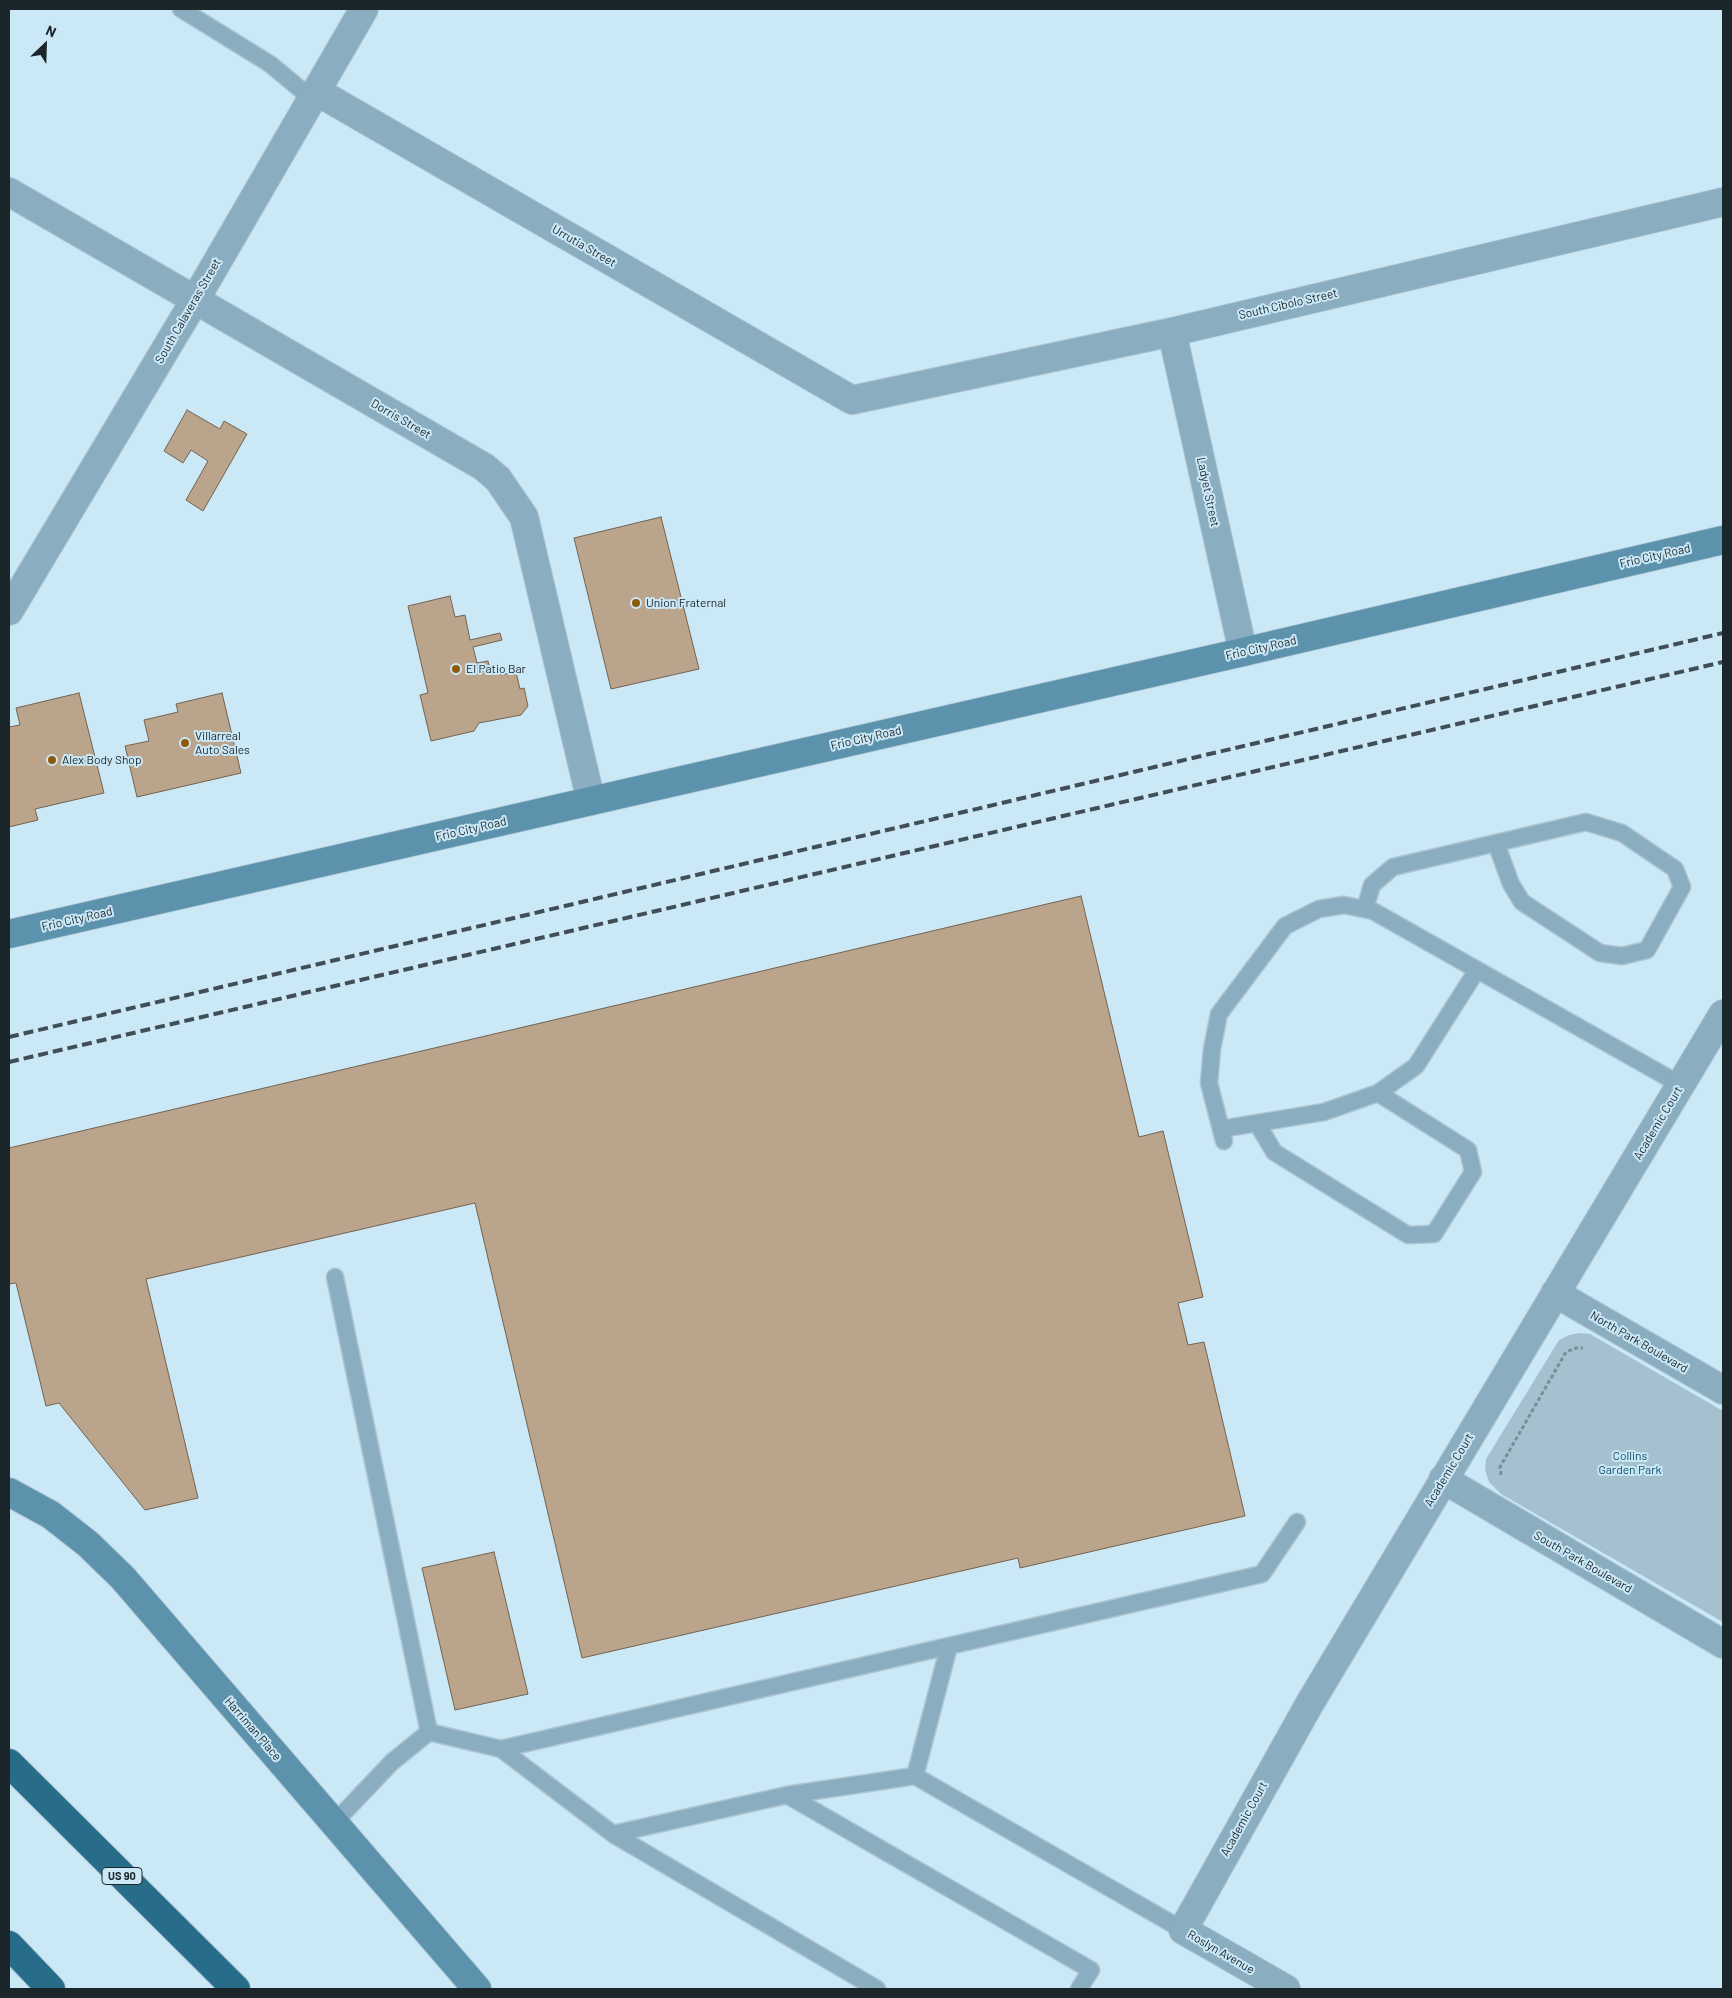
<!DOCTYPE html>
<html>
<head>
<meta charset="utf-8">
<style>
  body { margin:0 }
  #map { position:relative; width:1732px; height:1998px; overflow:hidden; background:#cbe8f7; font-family:Barlow,sans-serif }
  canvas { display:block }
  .frame { position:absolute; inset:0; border:10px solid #1b262b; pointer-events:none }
  .north { position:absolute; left:20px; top:20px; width:50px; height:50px; -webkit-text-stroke:4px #cbe8f7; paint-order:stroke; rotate:24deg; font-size:14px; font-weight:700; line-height:20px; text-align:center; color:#1b262b }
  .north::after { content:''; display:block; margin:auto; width:18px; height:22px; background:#1b262b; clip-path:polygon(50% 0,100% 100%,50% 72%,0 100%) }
</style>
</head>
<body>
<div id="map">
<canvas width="1732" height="1998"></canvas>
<div class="frame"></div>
<div class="north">N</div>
</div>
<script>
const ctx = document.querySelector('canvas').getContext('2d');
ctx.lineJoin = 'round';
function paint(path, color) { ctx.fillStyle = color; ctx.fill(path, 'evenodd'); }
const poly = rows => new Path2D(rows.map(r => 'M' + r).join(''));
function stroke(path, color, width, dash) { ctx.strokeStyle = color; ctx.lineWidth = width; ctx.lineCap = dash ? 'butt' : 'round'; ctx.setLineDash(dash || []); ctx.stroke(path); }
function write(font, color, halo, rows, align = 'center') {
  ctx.font = font + ' Barlow,sans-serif'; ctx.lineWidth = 4; ctx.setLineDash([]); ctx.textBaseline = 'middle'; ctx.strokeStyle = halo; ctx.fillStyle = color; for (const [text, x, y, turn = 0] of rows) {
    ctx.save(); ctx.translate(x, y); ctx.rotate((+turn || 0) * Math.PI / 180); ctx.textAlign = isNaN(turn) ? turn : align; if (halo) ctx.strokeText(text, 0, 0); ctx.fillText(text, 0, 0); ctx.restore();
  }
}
const green = poly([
  [1579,1333,1590,1334,1723,1411,1723,1622,1501,1494,1489,1482,1485,1470,1486,1459,1559,1340,1569,1335]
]);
const building = poly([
  [187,410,220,429,224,421,247,434,203,511,186,500,208,461,191,450,183,463,164,451,187,410],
  [661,517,699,669,611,689,574,538,661,517],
  [450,596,455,617,465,615,470,640,500,633,502,640,473,647,477,663,488,661,490,670,498,668,500,675,516,672,520,689,524,688,528,706,521,715,479,723,474,731,431,741,420,695,428,693,408,606,450,596],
  [79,693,104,793,35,809,38,820,9,827,9,727,20,725,16,708,79,693],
  [222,693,241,773,137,797,125,746,149,741,144,720,178,712,176,704,222,693],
  [1081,896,1139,1137,1163,1131,1203,1297,1178,1303,1188,1345,1204,1342,1245,1516,1020,1568,1018,1558,582,1658,475,1203,146,1279,198,1498,145,1510,59,1403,46,1406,16,1283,9,1284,9,1148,1081,896],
  [494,1552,528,1694,455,1710,422,1568,494,1552]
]);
const path = poly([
  [1501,1475,1500,1467,1566,1352,1576,1348,1583,1348]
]);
const lane = poly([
  [181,9,270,64,311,98],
  [1365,909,1372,885,1393,867,1496,843,1586,822,1622,833,1675,869,1682,887,1647,950,1622,956,1600,953,1522,902,1511,884,1496,843],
  [1257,1123,1274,1152,1408,1235,1434,1234,1473,1172,1468,1150,1378,1093],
  [1221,1129,1324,1112,1378,1093,1416,1066,1477,970],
  [1224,1141,1209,1083,1212,1049,1219,1014,1285,926,1319,909,1344,905,1373,911,1681,1085],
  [429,1732,501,1749,1262,1574,1297,1522],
  [501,1749,613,1834,787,1795,915,1776,949,1646],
  [915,1776,1183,1930],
  [787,1795,1091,1970,1079,1989],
  [334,1823,392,1762,429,1732,335,1277],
  [613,1834,877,1989]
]);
const street = poly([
  [316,91,852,400,1172,332,1723,202],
  [9,192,484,467,498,479,524,517,591,801],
  [1172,332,1243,652],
  [9,611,195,300,364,9],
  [1555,1293,1723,1390],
  [1443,1479,1723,1644],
  [1286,1989,1183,1930,1310,1703,1723,1014]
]);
const secondary = poly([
  [9,934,1243,652,1723,540],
  [9,1492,51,1515,88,1544,123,1578,477,1989]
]);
const highway = poly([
  [9,1763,236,1989],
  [9,1945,51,1989]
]);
const rail = poly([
  [9,1037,1723,633],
  [9,1062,1723,662]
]);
const markers = [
  [636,603,5,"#8d5a07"],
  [456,669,5,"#8d5a07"],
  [185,743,5,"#8d5a07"],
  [52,760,5,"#8d5a07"]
];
const shields = [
  [122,1876,40]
];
const shieldNames = [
  ["US 90",122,1876]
];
const streetNames = [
  ["Urrutia Street",584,246,30],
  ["South Cibolo Street",1288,304,-13],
  ["South Calaveras Street",188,311,-60],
  ["Dorris Street",401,419,30],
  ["Ladyet Street",1208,492,78],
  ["Frio City Road",1655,556,-13],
  ["Frio City Road",1261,648,-13],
  ["Frio City Road",866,738,-13],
  ["Frio City Road",471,829,-13],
  ["Frio City Road",77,919,-13],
  ["Academic Court",1658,1123,-59],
  ["North Park Boulevard",1639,1342,30],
  ["Academic Court",1449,1470,-59],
  ["South Park Boulevard",1583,1562,30],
  ["Harriman Place",253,1729,49],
  ["Academic Court",1244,1819,-61],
  ["Roslyn Avenue",1221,1952,30]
];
const poiNames = [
  ["Union Fraternal",646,603],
  ["El Patio Bar",466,669],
  ["Villarreal",195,736],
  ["Auto Sales",195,750],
  ["Alex Body Shop",62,760]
];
const parkNames = [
  ["Collins",1630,1456],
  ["Garden Park",1630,1470]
];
paint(green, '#a5c1d0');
paint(building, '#baa58c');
stroke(building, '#73624f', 1);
stroke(lane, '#abc5d2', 19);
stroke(street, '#abc5d2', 30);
stroke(secondary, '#abc5d2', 30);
stroke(highway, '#abc5d2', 30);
stroke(path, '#798e98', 3, [4, 2.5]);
stroke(lane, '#8aadbf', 16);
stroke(street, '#8aadbf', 28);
stroke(secondary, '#5c92ac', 28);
stroke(highway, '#276c89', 28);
stroke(rail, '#404f56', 4, [10, 5]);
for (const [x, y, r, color] of markers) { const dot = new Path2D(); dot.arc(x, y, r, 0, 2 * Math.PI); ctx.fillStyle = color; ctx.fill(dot); stroke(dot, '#cbe8f7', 2); }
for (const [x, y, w] of shields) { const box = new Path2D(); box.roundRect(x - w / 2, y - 8.5, w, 17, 4); ctx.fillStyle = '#cbe8f7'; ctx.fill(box); stroke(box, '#1b262b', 1); }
write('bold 11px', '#1b262b', null, shieldNames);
write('12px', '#1b262b', '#cbe8f7', streetNames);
write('12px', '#1b262b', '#cbe8f7', poiNames, 'left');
write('12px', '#0c4c64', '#cbe8f7', parkNames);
</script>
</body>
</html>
